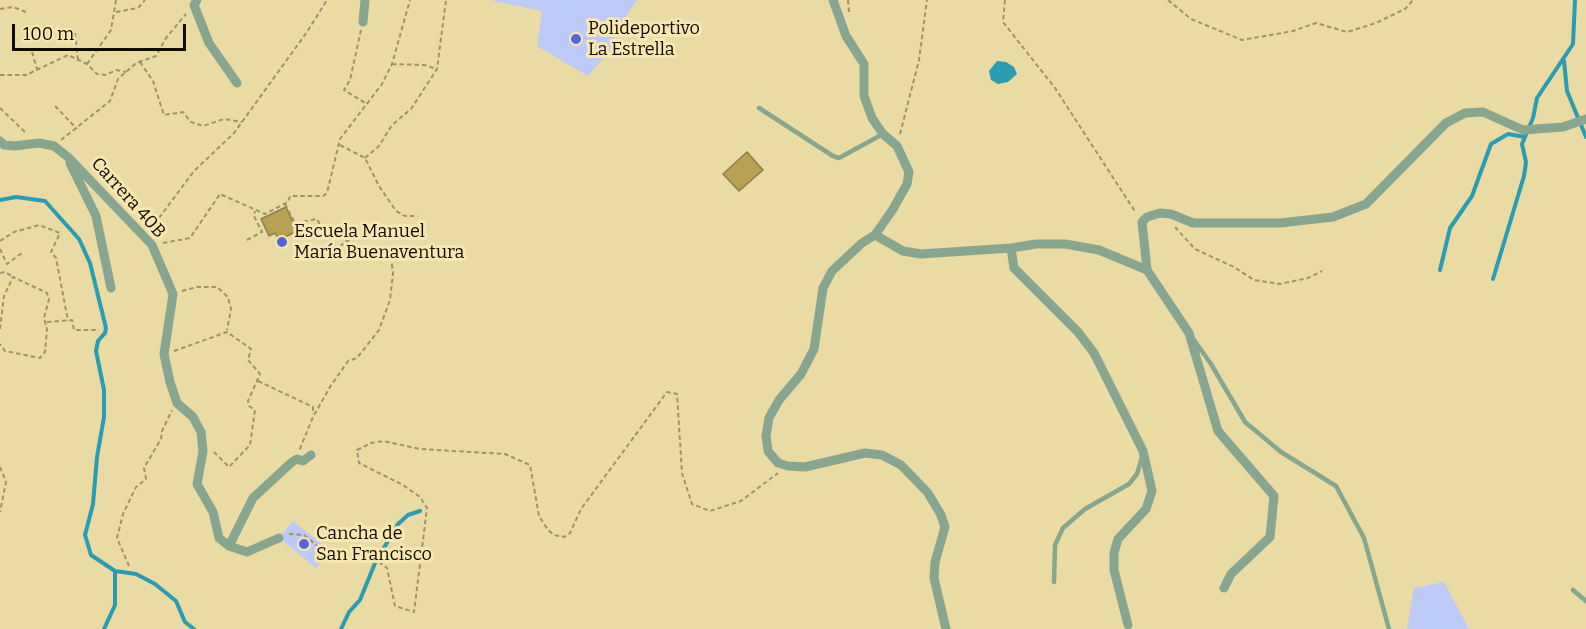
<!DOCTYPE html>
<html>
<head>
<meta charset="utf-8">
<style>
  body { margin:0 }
  #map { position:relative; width:1586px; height:629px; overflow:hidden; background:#eadaa4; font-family:Bitter,serif }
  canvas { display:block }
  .scale { position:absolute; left:12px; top:24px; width:174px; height:27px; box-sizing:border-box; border:3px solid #120c00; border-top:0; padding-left:8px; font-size:18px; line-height:21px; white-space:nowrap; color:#120c00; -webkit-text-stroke:4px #f8e7b1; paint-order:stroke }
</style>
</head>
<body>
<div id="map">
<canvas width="1586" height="629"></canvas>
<div class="scale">100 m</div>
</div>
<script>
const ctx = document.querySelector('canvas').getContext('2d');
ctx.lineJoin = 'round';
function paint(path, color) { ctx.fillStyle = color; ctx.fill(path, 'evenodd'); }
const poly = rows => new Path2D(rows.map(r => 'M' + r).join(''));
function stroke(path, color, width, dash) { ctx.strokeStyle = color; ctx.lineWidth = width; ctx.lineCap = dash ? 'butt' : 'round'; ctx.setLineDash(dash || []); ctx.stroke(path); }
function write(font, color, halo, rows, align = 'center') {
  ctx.font = font + ' Bitter,serif'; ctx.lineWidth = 6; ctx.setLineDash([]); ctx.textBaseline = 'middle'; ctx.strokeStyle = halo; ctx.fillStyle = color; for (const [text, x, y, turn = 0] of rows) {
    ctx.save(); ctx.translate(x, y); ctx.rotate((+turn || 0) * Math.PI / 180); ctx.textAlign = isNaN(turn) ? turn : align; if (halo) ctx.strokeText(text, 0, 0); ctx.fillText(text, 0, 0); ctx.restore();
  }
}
const green = poly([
  [490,0,637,0,615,33,613,47,588,76,537,46,542,11],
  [293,521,330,551,316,568,279,538],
  [1444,582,1469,629,1407,629,1414,588]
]);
const water = poly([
  [997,61,1006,62,1014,67,1017,74,1008,82,998,84,991,80,989,71]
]);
const stream = poly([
  [1564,61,1567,91,1586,137],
  [0,200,16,197,45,201,79,239,90,263,106,328,105,333,98,341,96,351,104,390,104,417,97,457,93,504,85,535,91,555,115,571],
  [1440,270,1450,228,1472,196,1491,144,1508,134,1525,137],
  [1493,279,1524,176,1526,162,1522,144,1533,118,1537,98,1573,44,1575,0],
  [115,571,136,574,155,584,176,601,185,622,194,629],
  [104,629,115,605,115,571],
  [341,629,349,612,360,600,375,563,398,524,408,515,420,511]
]);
const building = poly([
  [747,152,763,170,739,191,723,174,747,152],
  [286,207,297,231,279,240,275,233,269,236,261,219,286,207]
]);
const path = poly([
  [848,0,849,12],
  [1005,0,1003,22,1055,88,1136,213],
  [1168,0,1191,19,1242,40,1293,31,1316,23,1347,32,1376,23,1405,9,1413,0],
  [0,9,13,7,26,12],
  [116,12,138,8,145,0],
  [361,30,350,80,344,90,367,104],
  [75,33,78,60],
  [32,52,37,69],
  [140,62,153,81,164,115,183,112,191,122,203,126,224,119,242,122],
  [87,64,111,30,116,0],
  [392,64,424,65,437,69],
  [0,75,26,75,68,55,87,64,97,74,105,75,117,70,126,72],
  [55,106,77,129],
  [0,108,27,134],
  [900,134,919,60,927,0],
  [61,140,110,101,118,79,136,63,156,56,166,38,186,14],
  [340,145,365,158,379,186,396,211,405,216,418,216],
  [365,158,379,146,392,125,411,109,437,69,446,0],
  [285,204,295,223,317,219,324,233,338,248,348,240,354,247,385,249,391,257,393,273,390,300,379,330,357,358,348,361,330,387,313,417,299,451],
  [1175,227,1195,249,1234,267,1254,280,1280,284,1308,278,1322,271],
  [150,230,194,171,234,133,307,32,327,0],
  [247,240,262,232,254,216,255,211],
  [0,241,14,232,39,225,60,233,51,252,56,258,68,321],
  [163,243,190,238,220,194,265,214,288,202,290,196,323,196,327,193,340,139,382,84,392,64,410,0],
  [0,249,7,264,22,253],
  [391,257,401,252,416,253],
  [0,273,5,272,13,277],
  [182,291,197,287,217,287,228,297,231,309,227,330],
  [47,322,72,320,74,330,99,330],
  [0,329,4,296,13,277,47,293,49,299,44,318,47,329,45,352,40,358,5,351,0,344],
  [174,351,227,332,251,349,248,360,260,374,248,401,249,406,255,410,250,445,229,467,214,452],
  [258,381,313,407,313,414],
  [0,467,6,482,0,512],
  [289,534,304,535,327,554,338,558,379,562,387,568,395,606,414,612,427,508,420,497,403,485,359,463,357,450,371,443,383,441,420,449,505,454,530,465,539,516,548,530,554,535,564,537,570,533,581,509,667,392,677,394,682,473,692,504,710,511,741,501,778,473],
  [129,566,117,538,123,514,136,487,146,479,144,468,161,439,162,431,172,410]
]);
const service = poly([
  [759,108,833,156,839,158,883,134],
  [1194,340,1211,364,1245,422,1281,452,1336,486,1364,538,1389,629],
  [1054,582,1055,545,1063,528,1085,509,1129,484,1137,474,1142,457],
  [1573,590,1586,601]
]);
const minor = poly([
  [197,0,194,5,209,43,237,83],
  [833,0,846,36,864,64,864,96,872,118,883,134,897,146,909,172,907,184,893,209,875,235,862,243,832,271,823,288,814,349,801,374,779,400,769,418,766,436,768,451,778,463,788,466,805,467,865,453,882,455,901,465,928,493,941,515,945,527,935,562,934,578,946,629],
  [363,22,365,0],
  [0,141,4,145,14,146,39,143,54,146,69,158,152,245,173,294,164,354,170,382,177,403,193,417,201,432,203,451,197,484,213,512,219,538,229,546,247,552,279,538],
  [70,163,96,216,111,288],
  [875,235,903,251,921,254,1011,248,1014,268,1078,332,1094,353,1143,451,1152,491,1146,509,1118,539,1114,553,1114,570,1128,625],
  [1011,248,1036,244,1065,244,1099,250,1147,270],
  [229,546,253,498,292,462,297,459,303,461,311,455],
  [1224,588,1231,574,1270,537,1274,496,1218,431,1189,333,1147,270,1142,222,1147,217,1160,213,1171,214,1193,223,1280,223,1333,217,1366,204,1446,123,1465,113,1483,112,1523,130,1563,127,1586,119]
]);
const markers = [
  [576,39,6,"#5364da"],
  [282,242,6,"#5364da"],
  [304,544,6,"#5364da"]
];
const poiNames = [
  ["Polideportivo",588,29],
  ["La Estrella",588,50],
  ["Escuela Manuel",294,232],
  ["María Buenaventura",294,253],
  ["Cancha de",316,534],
  ["San Francisco",316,555]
];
const streetNames = [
  ["Carrera 40B",128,198,48]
];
paint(green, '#bdc9f6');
paint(water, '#2a9db2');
stroke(stream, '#2a9db2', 4);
paint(building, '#b8a153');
stroke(building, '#8d7e4b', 1.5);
stroke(path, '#9f926b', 2, [4.5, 3]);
stroke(service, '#87a58f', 4.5);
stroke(minor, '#87a58f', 9);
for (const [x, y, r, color] of markers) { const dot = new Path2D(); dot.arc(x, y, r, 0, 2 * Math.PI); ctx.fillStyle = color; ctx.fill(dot); stroke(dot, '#f8e7b1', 2); }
write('18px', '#120c00', '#f8e7b1', poiNames, 'left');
write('18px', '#120c00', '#f8e7b1', streetNames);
</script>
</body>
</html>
